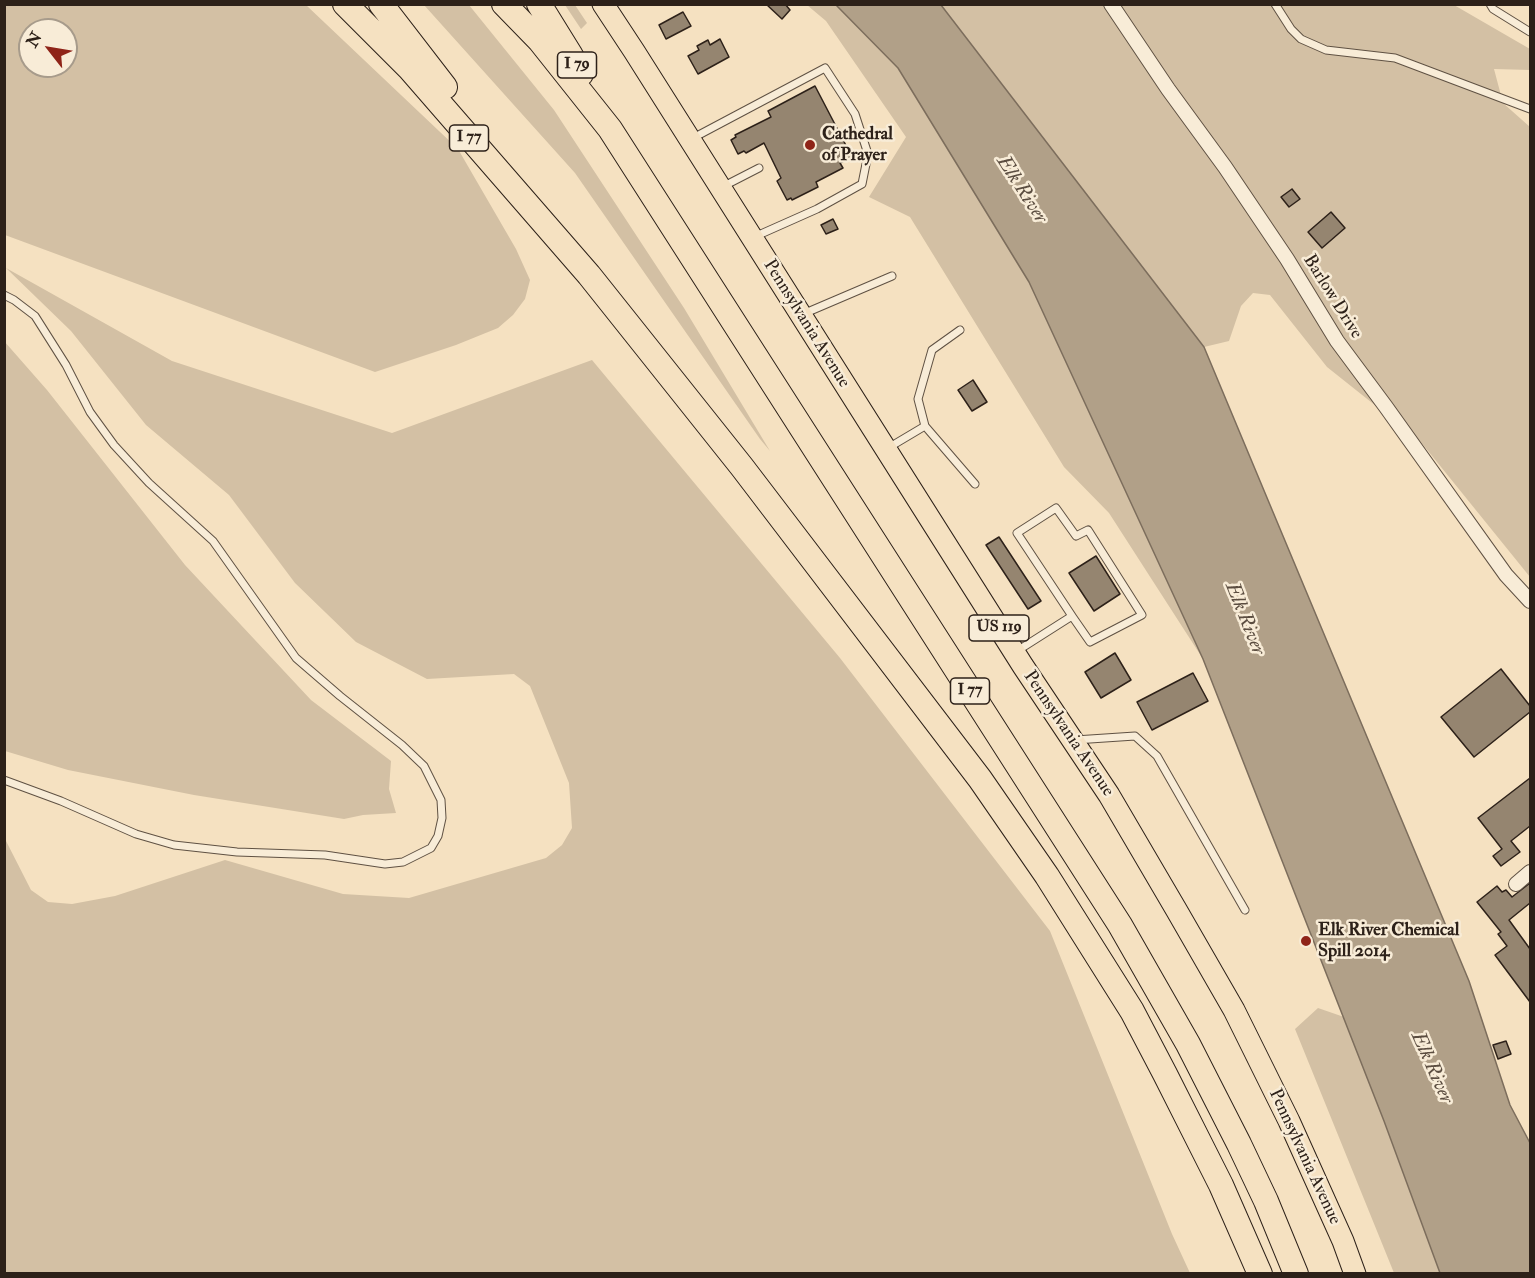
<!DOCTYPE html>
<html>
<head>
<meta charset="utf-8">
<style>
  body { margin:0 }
  #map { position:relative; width:1535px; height:1278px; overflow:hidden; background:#f5e1c1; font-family:"IM FELL Double Pica",serif }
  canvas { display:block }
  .frame { position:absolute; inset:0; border:6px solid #2d2119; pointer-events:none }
  .north { position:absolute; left:18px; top:18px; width:60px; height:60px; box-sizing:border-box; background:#f8ecd7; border:2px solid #a79b8b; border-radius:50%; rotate:301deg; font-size:16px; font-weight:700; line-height:24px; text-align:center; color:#2d2119 }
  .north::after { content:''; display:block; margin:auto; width:21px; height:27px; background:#8f2418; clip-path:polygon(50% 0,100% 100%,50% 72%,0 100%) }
</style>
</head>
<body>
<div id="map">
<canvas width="1535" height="1278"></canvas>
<div class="frame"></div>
<div class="north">N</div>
</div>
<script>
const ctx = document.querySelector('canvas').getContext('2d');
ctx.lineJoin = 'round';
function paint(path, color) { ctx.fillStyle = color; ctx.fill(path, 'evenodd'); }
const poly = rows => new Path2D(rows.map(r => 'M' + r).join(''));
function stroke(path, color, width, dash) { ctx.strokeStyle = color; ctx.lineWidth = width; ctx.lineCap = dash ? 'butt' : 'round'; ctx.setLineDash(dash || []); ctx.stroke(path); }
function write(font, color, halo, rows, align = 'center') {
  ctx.font = font + ' "IM FELL Double Pica",serif'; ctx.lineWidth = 5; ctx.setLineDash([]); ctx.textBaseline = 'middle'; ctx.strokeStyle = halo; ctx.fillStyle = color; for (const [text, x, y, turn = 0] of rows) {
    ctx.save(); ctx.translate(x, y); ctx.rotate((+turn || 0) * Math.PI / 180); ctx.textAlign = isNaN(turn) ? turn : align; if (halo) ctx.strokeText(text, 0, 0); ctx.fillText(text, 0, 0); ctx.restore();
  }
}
const green = poly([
  [4,5,306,5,458,149,516,249,530,280,525,299,513,315,498,328,456,345,375,372,5,235],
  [30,30,66,30,66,66,30,66],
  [424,5,469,5,554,110,684,308,770,451,760,439,575,173],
  [565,5,575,5,587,23,581,29],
  [807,5,836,5,898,68,1029,282,1203,659,1109,513,1064,467,910,217,869,197,906,137,826,21],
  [941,5,1454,5,1530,49,1530,70,1494,69,1503,103,1530,127,1530,577,1420,441,1327,367,1270,295,1253,293,1241,306,1229,341,1204,347],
  [6,268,172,361,392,433,592,360,840,658,1050,931,1172,1234,1190,1273,5,1273,5,839,31,890,48,902,72,904,115,896,225,860,343,894,409,898,546,858,562,845,572,828,569,783,530,686,514,674,427,679,356,642,295,583,229,495,146,425,71,331],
  [4,341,47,390,185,565,311,700,391,761,389,789,396,813,363,815,344,819,194,795,68,770,5,751],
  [1318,1008,1344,1017,1384,1121,1440,1273,1394,1273,1295,1029]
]);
const water = poly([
  [836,5,941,5,1204,347,1469,981,1510,1105,1530,1143,1530,1273,1440,1273,1384,1121,1203,659,1029,282,898,68,836,5]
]);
const building = poly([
  [766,4,785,4,790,10,782,19,766,4],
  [683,12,691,26,666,39,659,25,683,12],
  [720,39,729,57,698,74,688,56,699,50,697,46,708,40,710,45,720,39],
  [815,86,852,157,840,163,843,168,816,182,818,187,792,200,791,198,787,200,777,181,781,178,764,143,746,153,744,151,738,154,731,140,736,137,735,135,771,117,768,111,815,86],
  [1292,189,1300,199,1289,207,1281,197,1292,189],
  [1331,212,1345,228,1322,248,1308,232,1331,212],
  [833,219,838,229,826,234,821,225,833,219],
  [973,380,987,402,972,411,958,390,973,380],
  [999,537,1041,601,1028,609,986,545,999,537],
  [1096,556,1120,594,1094,611,1069,573,1096,556],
  [1115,653,1131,680,1101,698,1085,672,1115,653],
  [1501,669,1530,706,1530,712,1474,757,1441,717,1501,669],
  [1193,673,1208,701,1152,730,1137,702,1193,673],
  [1530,778,1530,826,1511,841,1520,852,1501,866,1493,856,1502,849,1478,818,1530,778],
  [1530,883,1530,903,1509,920,1530,949,1530,1002,1495,955,1507,946,1498,934,1501,932,1477,902,1497,886,1502,892,1506,890,1512,897,1530,883],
  [1506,1041,1511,1054,1498,1059,1493,1045,1506,1041]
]);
const lane = poly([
  [1275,4,1291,29,1301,39,1326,50,1395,58,1530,109],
  [1490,4,1493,9,1530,32],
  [693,138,825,68,855,114,868,154,862,184,817,209,754,237],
  [722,187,759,168],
  [4,295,14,300,35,316,66,365,90,412,114,445,149,483,213,541,296,658,340,696,402,745,424,766,441,800,442,818,438,836,431,848,403,862,385,864,325,855,237,852,174,845,136,834,61,801,4,780],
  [803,314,892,276],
  [925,426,918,399,932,350,960,330],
  [888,448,925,426,975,484],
  [1017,651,1072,616,1090,642,1142,615,1088,530,1076,536,1056,508,1017,533,1072,616],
  [1075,740,1135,736,1157,756,1245,910]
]);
const street = poly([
  [1111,4,1168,89,1225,167,1287,259,1337,341,1386,407,1506,575,1530,601],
  [1516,884,1530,872]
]);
const primary = poly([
  [603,4,634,51,1023,666,1109,795,1177,911,1234,1010,1289,1121,1343,1241,1355,1274]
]);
const highway = poly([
  [345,4,409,68,589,275,742,467,980,779,1047,876,1132,1011,1165,1074,1221,1185,1260,1274],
  [381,4,445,87],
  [504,4,540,41,610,129,1120,925,1188,1044,1239,1144,1266,1201,1296,1274],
  [539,4,570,54,581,74]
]);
const markers = [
  [810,145,6,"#8f2418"],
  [1306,941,6,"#8f2418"]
];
const shields = [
  [577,65,39],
  [469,138,39],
  [999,628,60],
  [970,691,39]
];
const shieldNames = [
  ["I 79",577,65],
  ["I 77",469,138],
  ["US 119",999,628],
  ["I 77",970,691]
];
const poiNames = [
  ["Cathedral",822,135],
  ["of Prayer",822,156],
  ["Elk River Chemical",1318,931],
  ["Spill 2014",1318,952]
];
const streetNames = [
  ["Barlow Drive",1332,297,58],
  ["Pennsylvania Avenue",806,324,58],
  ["Pennsylvania Avenue",1068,734,56],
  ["Pennsylvania Avenue",1304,1157,65]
];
const waterNames = [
  ["Elk River",1021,190,57],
  ["Elk River",1244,619,68],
  ["Elk River",1431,1068,66]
];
paint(green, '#d3c0a4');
paint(water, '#b1a088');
stroke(water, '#7c6d5c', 1.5);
paint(building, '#958570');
stroke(building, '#2d2119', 1.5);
stroke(lane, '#5f5143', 9);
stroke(street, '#5f5143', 16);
stroke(primary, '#2d2119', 23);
stroke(highway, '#2d2119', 26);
stroke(lane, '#f8ecd7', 7);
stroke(street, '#f8ecd7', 14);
stroke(primary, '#f5e1c1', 21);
stroke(highway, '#f5e1c1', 24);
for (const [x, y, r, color] of markers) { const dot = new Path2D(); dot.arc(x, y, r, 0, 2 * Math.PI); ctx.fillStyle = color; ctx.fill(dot); stroke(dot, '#f8ecd7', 2); }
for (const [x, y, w] of shields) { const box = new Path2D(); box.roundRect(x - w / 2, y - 13, w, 26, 4.5); ctx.fillStyle = '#f8ecd7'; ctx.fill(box); stroke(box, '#2d2119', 1.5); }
write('bold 16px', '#2d2119', null, shieldNames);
write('bold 18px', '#2d2119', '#f8ecd7', poiNames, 'left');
write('18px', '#2d2119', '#f8ecd7', streetNames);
write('italic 20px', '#5b4d40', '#f8ecd7', waterNames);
</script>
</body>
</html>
